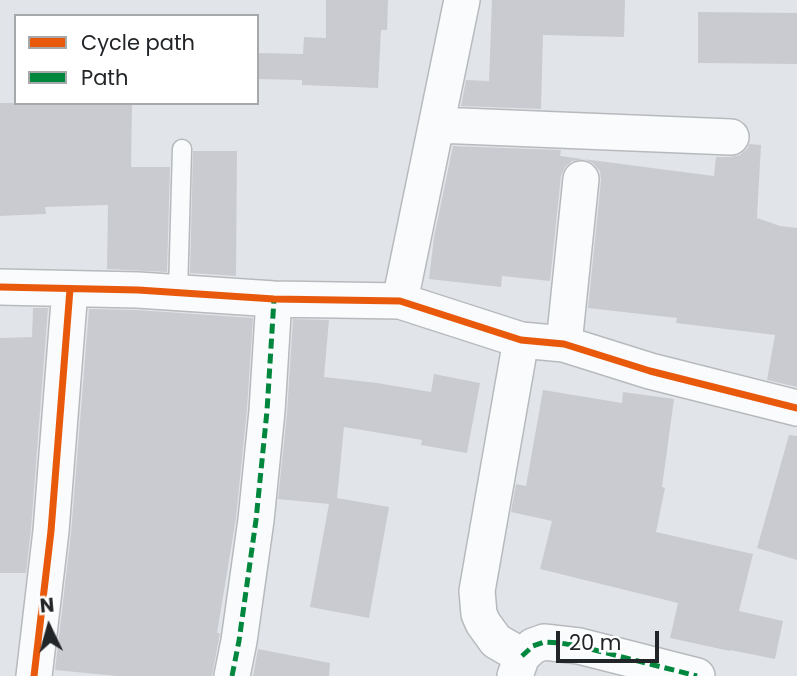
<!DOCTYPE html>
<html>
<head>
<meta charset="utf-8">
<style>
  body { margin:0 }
  #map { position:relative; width:797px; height:676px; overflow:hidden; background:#e1e5ea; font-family:Poppins,sans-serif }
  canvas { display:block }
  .legend { position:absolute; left:14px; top:14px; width:245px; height:91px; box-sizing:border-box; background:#fff; border:2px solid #a7a8a9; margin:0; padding:9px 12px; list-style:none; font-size:21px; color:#222528 }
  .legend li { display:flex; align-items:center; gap:14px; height:35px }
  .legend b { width:35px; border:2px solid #a7a8a9 }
  .north { position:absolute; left:14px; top:592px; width:70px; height:70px; -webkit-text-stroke:5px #fff; paint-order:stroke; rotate:355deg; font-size:19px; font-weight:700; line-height:28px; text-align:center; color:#222528 }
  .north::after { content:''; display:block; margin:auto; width:24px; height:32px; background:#222528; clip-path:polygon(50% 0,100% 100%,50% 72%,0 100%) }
  .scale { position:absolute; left:556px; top:631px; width:103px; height:32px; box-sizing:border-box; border:4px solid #222528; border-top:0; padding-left:9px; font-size:21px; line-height:24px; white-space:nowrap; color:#222528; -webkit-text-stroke:5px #fff; paint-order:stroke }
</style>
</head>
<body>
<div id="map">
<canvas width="797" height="676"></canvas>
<ul class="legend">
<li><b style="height:9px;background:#e8590c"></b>Cycle path</li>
<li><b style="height:9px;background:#00873e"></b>Path</li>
</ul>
<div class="north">N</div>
<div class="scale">20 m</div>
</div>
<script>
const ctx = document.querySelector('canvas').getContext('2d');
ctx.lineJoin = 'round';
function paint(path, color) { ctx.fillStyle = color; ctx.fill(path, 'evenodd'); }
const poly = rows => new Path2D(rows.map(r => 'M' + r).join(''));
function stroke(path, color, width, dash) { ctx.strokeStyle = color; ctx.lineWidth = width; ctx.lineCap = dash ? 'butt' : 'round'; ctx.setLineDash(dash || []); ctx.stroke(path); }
const building = poly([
  [326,0,388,0,387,30,381,30,378,88,302,85,302,80,257,79,257,53,303,54,304,37,326,38],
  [492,0,625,0,624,37,543,35,541,109,461,106,466,80,489,81],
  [698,12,797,13,797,64,698,63],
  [0,103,132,103,131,167,170,167,167,272,107,269,108,205,45,207,46,214,0,216],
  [749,144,761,145,757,218,780,226,797,228,797,387,767,380,775,335,676,323,677,318,588,308,601,180,600,171,593,163,584,159,572,161,565,167,561,176,550,281,502,276,501,287,429,279,434,237,453,146,561,150,560,156,714,176,716,157,730,157,740,155,748,148],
  [193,151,237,151,236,276,190,273],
  [33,308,48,308,31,529,26,573,0,573,0,338,32,337],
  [89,309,137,310,253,318,247,409,236,518,217,633,220,633,212,676,117,676,55,670,71,533],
  [293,319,329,320,324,377,377,383,431,392,434,374,480,383,467,453,421,445,422,440,344,427,337,498,389,507,369,618,310,607,329,504,278,499,287,413],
  [543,390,622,403,623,392,674,399,662,487,665,488,656,532,753,554,739,611,783,621,775,659,730,650,730,651,670,638,678,603,540,569,552,521,511,512,516,484,526,486],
  [789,435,797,436,797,560,757,548],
  [258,649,330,663,329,676,253,676]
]);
const service = poly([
  [178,292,182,149]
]);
const minor = poly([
  [437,125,731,137],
  [0,287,138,290,274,299,400,301,521,340,564,344,650,371,797,408],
  [400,301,462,0],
  [521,340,477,591,479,614,483,623,496,641,522,656],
  [564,344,581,179],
  [34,676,51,531,70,289],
  [232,676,239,641,256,520,267,411,274,299],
  [515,676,522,656,533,646,544,642,579,646,697,676]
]);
const quiet = poly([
  [522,656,533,646,544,642,560,643,579,646,697,676],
  [232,676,239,641,256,520,267,411,274,299]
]);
const cycleway = poly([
  [0,287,138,290,274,299,400,301,521,340,564,344,650,371,797,408],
  [34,676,51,531,70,289]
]);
paint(building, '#c9cbd0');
stroke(service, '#b7babd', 21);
stroke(minor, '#b7babd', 38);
stroke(service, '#fafbfc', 18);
stroke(minor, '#fafbfc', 35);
stroke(quiet, '#00873e', 5, [10, 5]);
stroke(cycleway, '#e8590c', 7);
</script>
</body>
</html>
